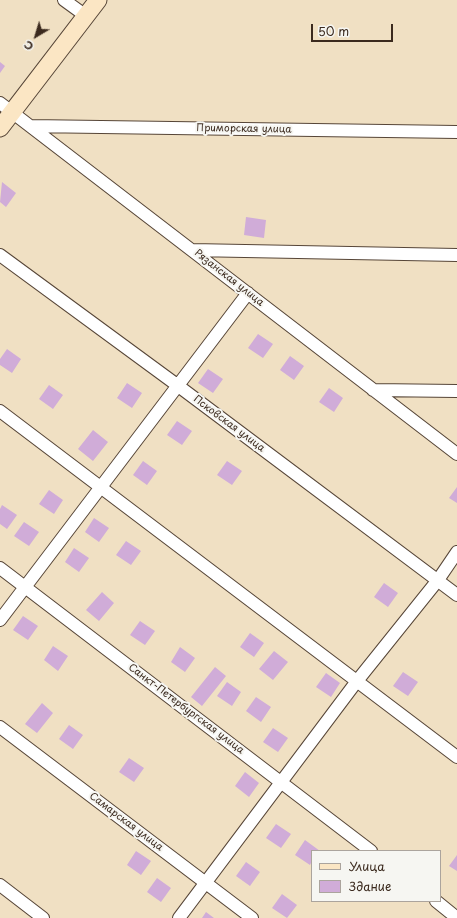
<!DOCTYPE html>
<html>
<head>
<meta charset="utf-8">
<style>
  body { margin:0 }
  #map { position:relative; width:457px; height:918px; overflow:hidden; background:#f0e0c3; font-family:"Playpen Sans",sans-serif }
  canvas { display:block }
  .legend { position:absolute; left:311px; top:850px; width:130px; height:52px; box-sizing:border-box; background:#f6f6f2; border:1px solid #aba49d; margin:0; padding:5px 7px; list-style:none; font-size:12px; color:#3b2a1e }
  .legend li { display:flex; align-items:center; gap:8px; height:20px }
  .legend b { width:20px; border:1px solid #aba49d }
  .north { position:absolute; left:16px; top:16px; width:40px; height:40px; -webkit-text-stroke:3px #f6f6f2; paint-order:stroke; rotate:218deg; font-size:11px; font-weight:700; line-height:16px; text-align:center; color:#3b2a1e }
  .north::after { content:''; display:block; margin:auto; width:14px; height:18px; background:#3b2a1e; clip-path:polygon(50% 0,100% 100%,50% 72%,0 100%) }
  .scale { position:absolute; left:311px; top:24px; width:82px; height:18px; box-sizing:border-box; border:2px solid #3b2a1e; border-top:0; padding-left:5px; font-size:12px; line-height:14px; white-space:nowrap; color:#3b2a1e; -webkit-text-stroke:3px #f6f6f2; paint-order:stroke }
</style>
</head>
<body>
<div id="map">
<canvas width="457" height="918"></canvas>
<ul class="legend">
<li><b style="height:5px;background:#fbe6c4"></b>Улица</li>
<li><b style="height:11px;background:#d0acd8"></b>Здание</li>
</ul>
<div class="north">С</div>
<div class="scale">50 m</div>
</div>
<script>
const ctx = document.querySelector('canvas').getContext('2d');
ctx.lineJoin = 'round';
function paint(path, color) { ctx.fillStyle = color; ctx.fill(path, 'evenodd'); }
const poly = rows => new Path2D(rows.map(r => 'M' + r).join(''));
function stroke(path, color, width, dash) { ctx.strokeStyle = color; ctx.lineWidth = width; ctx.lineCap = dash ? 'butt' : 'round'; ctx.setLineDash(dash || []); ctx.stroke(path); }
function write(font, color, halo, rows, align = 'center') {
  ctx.font = font + ' "Playpen Sans",sans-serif'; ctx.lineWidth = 4; ctx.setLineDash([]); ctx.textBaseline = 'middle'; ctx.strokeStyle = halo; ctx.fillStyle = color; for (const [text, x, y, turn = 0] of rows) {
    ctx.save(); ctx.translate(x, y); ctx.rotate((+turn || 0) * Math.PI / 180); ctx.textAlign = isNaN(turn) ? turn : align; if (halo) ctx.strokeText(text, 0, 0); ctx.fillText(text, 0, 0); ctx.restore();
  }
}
const building = poly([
  [0,62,5,66,0,73],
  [2,182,16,193,6,207,0,202],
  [246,217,266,220,264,238,244,235],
  [258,334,273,344,263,358,248,348],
  [7,349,21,359,12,373,0,365,0,359],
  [290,356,304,366,294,380,280,370],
  [208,369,223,379,213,393,198,383],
  [127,383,142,393,132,408,117,398],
  [49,385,63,395,53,409,39,399],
  [329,388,343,398,334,412,319,402],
  [177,421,192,431,182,445,167,435],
  [93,430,108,442,93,461,78,449],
  [143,461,157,471,147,485,133,475],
  [227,461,242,471,232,485,217,475],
  [457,487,457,503,449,498],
  [49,490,63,500,54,514,39,504],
  [2,505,17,515,7,529,0,524,0,509],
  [94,518,109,528,99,542,85,532],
  [24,522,39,532,29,546,14,536],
  [126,541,141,551,131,565,116,555],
  [74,548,89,558,79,572,65,562],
  [384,583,398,593,388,607,374,597],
  [102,592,114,603,99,621,86,610],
  [23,616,38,626,28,640,13,630],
  [140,621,155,631,145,645,130,635],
  [250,633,264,643,254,657,240,647],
  [53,646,68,656,58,671,44,660],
  [180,647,195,658,185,672,171,662],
  [274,651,288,662,273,680,259,669],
  [215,667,226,676,202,706,191,697],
  [403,672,418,682,408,696,393,686],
  [326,673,340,683,331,697,316,687],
  [227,682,241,692,232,706,217,696],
  [256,697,271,707,261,722,246,711],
  [42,703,53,713,37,733,25,724],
  [69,725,83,735,73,749,59,739],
  [273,728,288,738,278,752,263,742],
  [129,758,144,768,134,782,119,772],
  [245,772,259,783,249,797,235,786],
  [276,824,291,834,281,848,266,838],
  [305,840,320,851,312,851,312,861,310,865,295,855],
  [136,851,151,861,141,875,127,865],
  [457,855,457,871,449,866],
  [246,862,260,872,250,886,236,876],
  [157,878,171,888,161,902,147,892],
  [282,894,297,905,287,918,272,908],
  [206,912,214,918,202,918]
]);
const street = poly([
  [64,0,86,16],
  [0,103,457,454],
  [30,126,457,132],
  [192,250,457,255],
  [0,255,177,385,457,595],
  [373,390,457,391],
  [0,411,457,757],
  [0,568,371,851],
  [0,620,248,293],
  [0,727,252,918],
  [0,885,43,918],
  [436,901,457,918],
  [179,918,357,681,438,580,457,552]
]);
const secondary = poly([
  [0,128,98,0]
]);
const streetNames = [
  ["Приморская улица",244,129,1],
  ["Рязанская улица",229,278,38],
  ["Псковская улица",229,424,37],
  ["Санкт-Петербургская улица",186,709,37],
  ["Самарская улица",126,822,37]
];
paint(building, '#d0acd8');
stroke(street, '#564537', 14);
stroke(secondary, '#564537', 19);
stroke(street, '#fff', 12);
stroke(secondary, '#fbe6c4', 17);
write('10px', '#3b2a1e', '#f6f6f2', streetNames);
</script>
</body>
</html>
